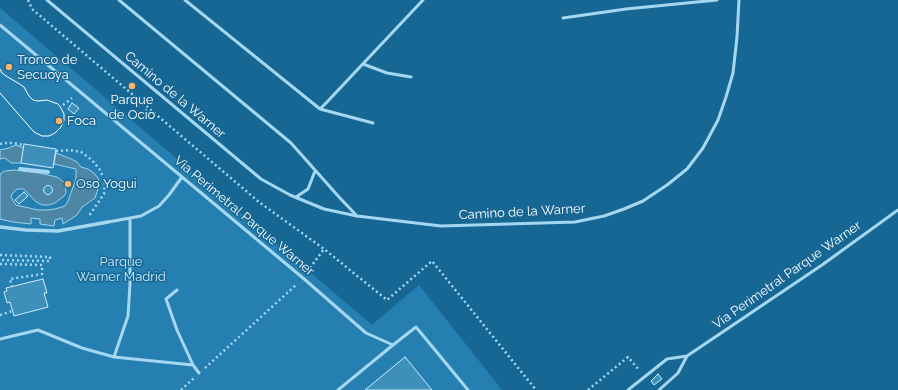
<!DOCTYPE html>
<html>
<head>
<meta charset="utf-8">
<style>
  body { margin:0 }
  canvas { display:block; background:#166794 }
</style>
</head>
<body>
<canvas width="898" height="390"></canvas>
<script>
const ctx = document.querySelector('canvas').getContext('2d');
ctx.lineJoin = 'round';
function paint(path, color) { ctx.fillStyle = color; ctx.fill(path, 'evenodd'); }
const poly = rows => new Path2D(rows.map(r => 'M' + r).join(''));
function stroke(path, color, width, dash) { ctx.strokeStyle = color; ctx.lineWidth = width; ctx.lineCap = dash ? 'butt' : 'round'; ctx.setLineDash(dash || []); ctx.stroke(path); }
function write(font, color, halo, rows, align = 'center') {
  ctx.font = font + ' Raleway,sans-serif'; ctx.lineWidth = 3; ctx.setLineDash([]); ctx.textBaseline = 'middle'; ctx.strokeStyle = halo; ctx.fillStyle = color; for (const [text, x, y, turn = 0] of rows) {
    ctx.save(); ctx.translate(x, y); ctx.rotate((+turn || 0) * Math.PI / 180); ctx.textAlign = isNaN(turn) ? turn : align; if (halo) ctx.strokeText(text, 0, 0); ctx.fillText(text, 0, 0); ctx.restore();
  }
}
const green = poly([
  [0,8,372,325,419,285,502,390,0,390]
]);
const water = poly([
  [16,145,24,148,21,163,11,163,5,158,0,159,0,150,9,148,16,145],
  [56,153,71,159,77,162,81,167,88,169,94,173,98,178,99,182,98,189,95,198,82,207,77,215,63,224,62,218,55,220,54,226,40,224,40,219,31,218,31,224,13,222,0,219,0,175,1,173,5,171,14,170,39,173,57,177,65,183,66,193,64,196,55,203,48,205,42,205,35,201,24,189,17,189,12,194,11,197,16,205,38,210,47,210,55,209,65,206,68,201,76,179,76,169,54,164,56,153]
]);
const building = poly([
  [72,103,79,108,74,114,68,109,72,103],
  [24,144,56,149,53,168,21,163,24,144],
  '43.5 190a4.5 4.5 0 1 1 9 0a4.5 4.5 0 1 1-9 0Z',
  [24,192,28,196,19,204,15,200,24,192],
  [43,279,47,293,44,293,48,307,14,316,10,302,7,303,4,292,7,291,6,288,43,279],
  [405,357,432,390,365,390,405,357],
  [658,374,662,379,654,385,651,381,658,374]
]);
const path = poly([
  [28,0,32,9,259,202,324,249,387,300,432,261,536,390],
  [63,105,72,98],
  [0,144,4,143,14,143,24,145],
  [56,151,70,150,81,152,92,160,100,170,105,182,104,194,89,216],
  [0,255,50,257,50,261,0,260],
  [0,264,42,265,42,274,10,279,12,287],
  [307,272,324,249],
  [0,315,12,311],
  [205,368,297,284],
  [181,390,194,378],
  [588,390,628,357,639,370]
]);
const service = poly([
  [47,0,261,179,290,195,324,209,357,216,441,226,575,222,604,216,624,209,643,201,667,185,687,169,703,148,718,120,726,97,733,73,737,37,739,0],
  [119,0,291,143,339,197,357,216],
  [185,0,320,109,327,102,423,0],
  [563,18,626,9,717,0],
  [0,25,303,278,366,333,393,345,416,327,468,390],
  [363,64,387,73,411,77],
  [320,109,373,123],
  [296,197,308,189,315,171],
  [108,222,141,216,159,206,169,195,182,177],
  [177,290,166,299,177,330,193,365,199,373],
  [0,339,38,330,82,348,114,357,193,365],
  [114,357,128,316,130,284,130,218],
  [338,390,393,345],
  [628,390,667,359,687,356,822,265,898,210],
  [659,390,678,373,687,356]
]);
const pedestrian = poly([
  [0,227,26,230,58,231,108,222]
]);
const minor = poly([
  [20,169,48,172]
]);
const tram = poly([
  [0,69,2,73,6,76,18,83,24,87,29,96,33,100,38,101,47,100,58,104,61,108,64,114,64,120,61,127,55,133,49,136,42,136,34,132,0,93]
]);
const markers = [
  [9,67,4,"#ffb365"],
  [132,86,4,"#ffb365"],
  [59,121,4,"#ffb365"],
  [68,184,4,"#ffb365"]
];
const poiNames = [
  ["Tronco de",17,60],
  ["Secuoya",17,75],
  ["Parque",132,100,"center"],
  ["de Ocio",132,115,"center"],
  ["Foca",67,121],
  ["Oso Yogui",76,184]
];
const streetNames = [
  ["Camino de la Warner",175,95,40],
  ["Camino de la Warner",522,212,-3],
  ["Via Perimetral Parque Warner",244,216,40],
  ["Via Perimetral Parque Warner",787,275,-35]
];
const parkNames = [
  ["Parque",121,262],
  ["Warner Madrid",121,277]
];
paint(green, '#2580b1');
paint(water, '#4e86a6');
stroke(water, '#98d5f4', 1);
paint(building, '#3e90bb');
stroke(building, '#ccecfc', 1);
stroke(path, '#a5d7f1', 2.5, [2, 3]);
stroke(service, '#a5d7f1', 3);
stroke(pedestrian, '#a5d7f1', 3.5);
stroke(minor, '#a5d7f1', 4);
stroke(tram, '#fff', 1);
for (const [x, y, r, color] of markers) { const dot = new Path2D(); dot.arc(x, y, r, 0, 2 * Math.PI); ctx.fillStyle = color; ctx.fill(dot); stroke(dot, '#166794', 1.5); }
write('13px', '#fff', '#166794', poiNames, 'left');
write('13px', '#fff', '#166794', streetNames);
write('13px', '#ccecfc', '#166794', parkNames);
</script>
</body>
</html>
